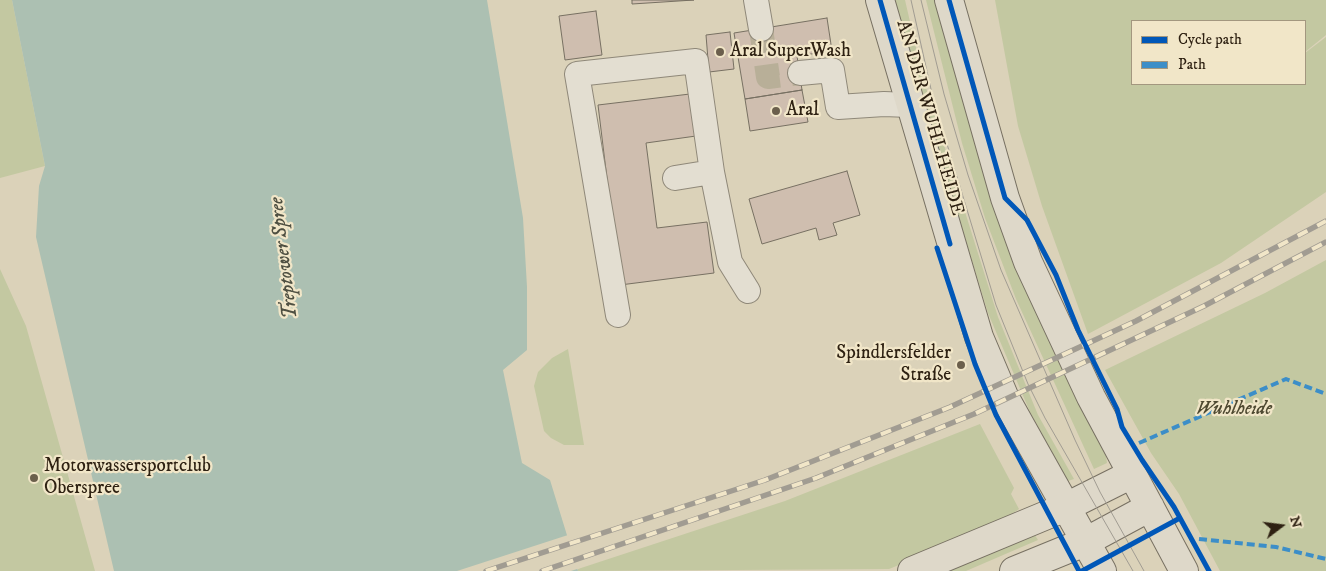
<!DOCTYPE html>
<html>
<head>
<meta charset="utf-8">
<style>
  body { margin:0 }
  #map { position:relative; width:1326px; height:571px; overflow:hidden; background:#dbd2b9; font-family:"IM FELL DW Pica",serif }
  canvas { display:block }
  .legend { position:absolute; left:1131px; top:20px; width:175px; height:65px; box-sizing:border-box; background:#f1e6c8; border:1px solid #a3977f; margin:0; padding:6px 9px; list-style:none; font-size:15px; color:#2e2112 }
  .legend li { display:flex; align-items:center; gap:10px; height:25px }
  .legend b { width:25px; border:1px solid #a3977f }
  .north { position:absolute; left:1256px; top:501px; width:50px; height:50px; -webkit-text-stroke:4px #f1e6c8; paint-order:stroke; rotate:75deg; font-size:14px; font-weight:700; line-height:20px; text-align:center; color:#2e2112 }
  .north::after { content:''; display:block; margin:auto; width:18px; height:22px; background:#2e2112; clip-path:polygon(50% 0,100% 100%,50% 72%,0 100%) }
</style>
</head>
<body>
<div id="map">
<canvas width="1326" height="571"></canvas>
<ul class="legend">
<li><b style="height:6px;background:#0057b8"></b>Cycle path</li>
<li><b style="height:6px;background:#3c8ec8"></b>Path</li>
</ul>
<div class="north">N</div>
</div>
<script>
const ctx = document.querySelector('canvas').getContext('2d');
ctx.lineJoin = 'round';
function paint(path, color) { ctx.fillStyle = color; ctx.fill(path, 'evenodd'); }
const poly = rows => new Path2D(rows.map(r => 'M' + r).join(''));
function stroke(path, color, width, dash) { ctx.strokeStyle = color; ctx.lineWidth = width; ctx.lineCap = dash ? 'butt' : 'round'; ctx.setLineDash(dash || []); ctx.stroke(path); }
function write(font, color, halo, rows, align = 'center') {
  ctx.font = font + ' "IM FELL DW Pica",serif'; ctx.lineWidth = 4.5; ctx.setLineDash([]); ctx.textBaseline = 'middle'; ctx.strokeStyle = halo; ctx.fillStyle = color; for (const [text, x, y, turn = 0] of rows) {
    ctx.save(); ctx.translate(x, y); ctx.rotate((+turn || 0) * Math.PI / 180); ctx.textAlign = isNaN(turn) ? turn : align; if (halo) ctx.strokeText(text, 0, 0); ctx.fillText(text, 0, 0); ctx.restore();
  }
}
const green = poly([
  [0,0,12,0,45,166,0,178],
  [892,0,905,0,923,78,998,317,1038,415,1074,479,1068,481,1030,412,988,313],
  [926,0,939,0,955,74,992,200,1105,448,1107,463,1094,469,1016,299,985,218,962,143],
  [995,0,1326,0,1326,35,1305,52,1305,21,1132,21,1132,84,1305,84,1305,53,1326,37,1326,192,1221,263,1088,334,1042,206,1018,126],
  [1326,260,1326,571,1220,571,1179,494,1151,453,1105,370,1265,293],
  [0,269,26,326,95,571,0,571],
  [568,349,584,445,564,445,551,438,544,431,534,386,538,372,552,358],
  [980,424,1014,488,1011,494,1019,509,993,527,889,569,578,571,578,569,785,501],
  [1033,532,1038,540,966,571,937,571]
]);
const water = poly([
  [12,0,487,0,523,218,527,287,527,350,503,370,522,463,550,480,578,571,114,571,36,237,39,186,45,166]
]);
const pier = poly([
  [568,535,580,568,571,571,457,571]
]);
const building = poly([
  [632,0,694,0,632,4,632,0],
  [596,11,602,55,565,60,559,16,596,11],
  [827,18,832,51,797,56,802,90,745,99,734,33,827,18],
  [730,32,734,69,709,72,706,35,730,32],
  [802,90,808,122,750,131,745,99,802,90],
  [690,94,696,136,646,143,657,228,707,222,714,273,620,285,598,105,690,94],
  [847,171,860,215,833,223,837,235,819,240,816,228,762,244,749,199,847,171]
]);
const minorTunnel = poly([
  [761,29,768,77,800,73]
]);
const minor = poly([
  [756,0,761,29],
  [800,73,832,70,838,107,884,104,909,105],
  [675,178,712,172,730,262,748,291],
  [618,315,577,74,696,61,712,172]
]);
const major = poly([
  [880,0,979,337,1004,396,1102,571],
  [949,0,1005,198,1028,262,1091,397,1184,571],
  [1066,507,1132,474],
  [1085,542,1150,507]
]);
const highway = poly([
  [912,571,1066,507],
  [1014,571,1085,542]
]);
const tram = poly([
  [911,0,933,98,996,305,1028,384,1045,418,1133,571],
  [921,0,944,94,968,175,1001,270,1075,440,1100,492,1144,571]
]);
const rail = poly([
  [486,571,765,480,950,407,1136,321,1326,221],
  [542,571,816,478,974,414,1204,306,1326,242]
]);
const quiet = poly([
  [1139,443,1286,379,1326,394],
  [1199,539,1276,547,1326,559]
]);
const cycleway = poly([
  [880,0,950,244],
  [949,0,1005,198,1027,220,1056,275,1078,330,1117,409,1122,427,1142,460,1174,507,1209,571],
  [937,248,975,364,996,415,1079,571],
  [1082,571,1180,518]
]);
const markers = [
  [720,52,5,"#6b5f4c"],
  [776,111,5,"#6b5f4c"],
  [961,365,5,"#6b5f4c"],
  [34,478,5,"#6b5f4c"]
];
const poiNames = [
  ["Aral SuperWash",730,52],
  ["Aral",786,111],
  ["Spindlersfelder",951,354,"right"],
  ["Straße",951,376,"right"],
  ["Motorwassersportclub",44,467],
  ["Oberspree",44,489]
];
const streetNames = [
  ["AN DER WUHLHEIDE",929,118,74]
];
const parkNames = [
  ["Wuhlheide",1234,410]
];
const waterNames = [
  ["Treptower Spree",285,258,-97]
];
paint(green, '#c3c8a1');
paint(water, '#acc0b2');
paint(pier, '#dbd2b9');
paint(building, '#cfbeaf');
stroke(building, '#777062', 1);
stroke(minorTunnel, '#b8af98', 24, [24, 12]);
stroke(minor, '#8f8879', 26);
stroke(major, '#777062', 30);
stroke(highway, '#777062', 30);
stroke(minor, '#e3ded1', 24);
stroke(major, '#ded8c9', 28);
stroke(highway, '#ded8c9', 28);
stroke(tram, '#a19c92', 1);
stroke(rail, '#a19c92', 5.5);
stroke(rail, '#f1e6c8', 4, [11]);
stroke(quiet, '#3c8ec8', 4, [8, 4]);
stroke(cycleway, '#0057b8', 5);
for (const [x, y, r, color] of markers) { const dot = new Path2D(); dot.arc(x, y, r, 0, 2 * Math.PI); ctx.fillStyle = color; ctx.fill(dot); stroke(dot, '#f1e6c8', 2); }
write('19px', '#2e2112', '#f1e6c8', poiNames, 'left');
write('19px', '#2e2112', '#f1e6c8', streetNames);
write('italic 19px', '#4e4931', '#f1e6c8', parkNames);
write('italic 20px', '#4e4f41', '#f1e6c8', waterNames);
</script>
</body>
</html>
